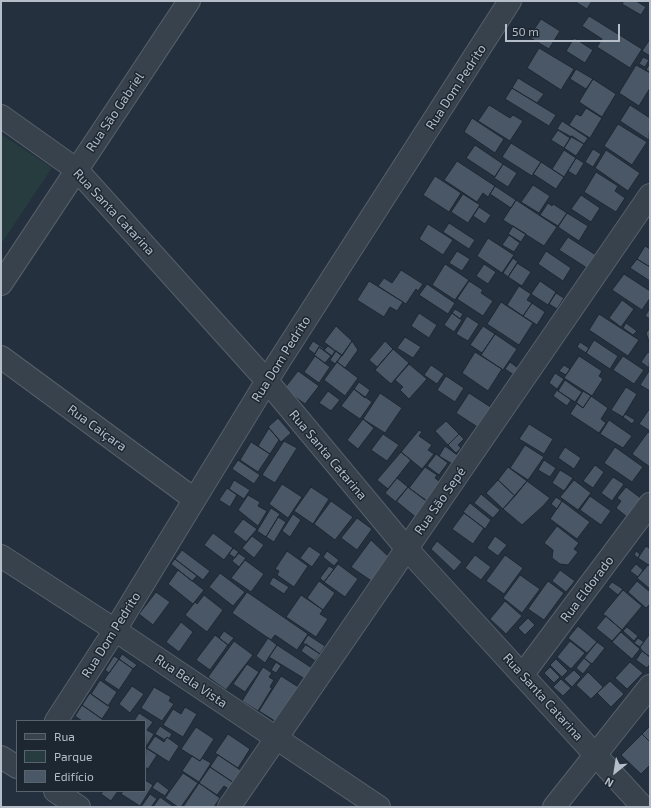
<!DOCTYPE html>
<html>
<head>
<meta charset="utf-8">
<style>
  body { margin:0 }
  #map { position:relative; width:651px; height:808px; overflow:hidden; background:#24303d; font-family:"Exo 2",sans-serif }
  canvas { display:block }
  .frame { position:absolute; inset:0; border:2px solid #b4bdc8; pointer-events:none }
  .legend { position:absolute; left:16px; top:720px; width:130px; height:72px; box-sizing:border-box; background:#1d2732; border:1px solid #59636e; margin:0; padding:5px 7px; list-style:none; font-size:12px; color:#b4bdc8 }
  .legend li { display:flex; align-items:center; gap:8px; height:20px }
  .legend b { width:20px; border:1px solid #59636e }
  .north { position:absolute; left:595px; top:752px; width:40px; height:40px; -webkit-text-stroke:3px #1d2732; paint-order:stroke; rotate:210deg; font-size:11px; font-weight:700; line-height:16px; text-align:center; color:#b4bdc8 }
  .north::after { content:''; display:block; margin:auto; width:14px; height:18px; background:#b4bdc8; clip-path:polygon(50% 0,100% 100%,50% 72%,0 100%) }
  .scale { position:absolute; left:505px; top:24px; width:115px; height:18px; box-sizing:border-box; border:2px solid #b4bdc8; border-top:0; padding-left:5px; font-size:12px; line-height:14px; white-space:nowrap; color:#b4bdc8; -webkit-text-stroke:3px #1d2732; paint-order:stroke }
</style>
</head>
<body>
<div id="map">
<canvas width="651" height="808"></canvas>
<div class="frame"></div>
<ul class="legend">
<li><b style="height:5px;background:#38424d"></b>Rua</li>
<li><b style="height:11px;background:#263c3e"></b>Parque</li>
<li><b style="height:11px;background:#4a5766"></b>Edifício</li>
</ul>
<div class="north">N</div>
<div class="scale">50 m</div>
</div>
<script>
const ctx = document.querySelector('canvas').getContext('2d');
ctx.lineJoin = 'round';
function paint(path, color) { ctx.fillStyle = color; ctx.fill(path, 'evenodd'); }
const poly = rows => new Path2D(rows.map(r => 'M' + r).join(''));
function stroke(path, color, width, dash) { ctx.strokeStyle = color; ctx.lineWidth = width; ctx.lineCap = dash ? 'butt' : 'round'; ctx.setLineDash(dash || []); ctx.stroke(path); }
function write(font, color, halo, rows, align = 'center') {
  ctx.font = font + ' "Exo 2",sans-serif'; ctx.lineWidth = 3; ctx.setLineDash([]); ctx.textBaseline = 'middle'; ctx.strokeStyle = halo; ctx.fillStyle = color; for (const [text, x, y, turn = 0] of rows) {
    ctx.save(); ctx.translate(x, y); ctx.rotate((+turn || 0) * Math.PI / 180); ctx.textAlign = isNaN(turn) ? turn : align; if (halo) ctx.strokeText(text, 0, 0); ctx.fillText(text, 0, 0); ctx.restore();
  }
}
const green = poly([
  [1,134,52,168,1,244]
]);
const building = poly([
  [574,1,592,1,587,9,574,1],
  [624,1,636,1,646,7,641,15,622,4,624,1],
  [589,16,642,49,630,68,597,47,602,39,582,26,589,16],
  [541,19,560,31,549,49,529,37,541,19],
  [574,38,593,50,585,63,566,51,574,38],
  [650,39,650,56,642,51,650,39],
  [539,48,574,69,561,90,527,68,539,48],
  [643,57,649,60,645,67,639,64,643,57],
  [650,63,650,72,646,70,650,63],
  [636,65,650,73,650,88,639,106,619,93,636,65],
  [576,69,593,79,586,89,570,79,576,69],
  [518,78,544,94,537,103,512,88,518,78],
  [593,79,616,94,602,117,579,102,593,79],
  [512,88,556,115,549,126,505,99,512,88],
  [489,105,510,118,513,115,523,121,510,141,478,121,489,105],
  [630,105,650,118,649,140,620,121,630,105],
  [586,108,602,118,590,138,569,125,576,114,581,116,586,108],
  [472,118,504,139,495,153,464,132,472,118],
  [562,121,588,138,584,144,557,129,562,121],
  [618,124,647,142,632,165,604,146,618,124],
  [558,130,570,138,564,148,551,140,558,130],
  [572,136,584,144,576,156,564,148,572,136],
  [511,143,541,162,532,176,502,157,511,143],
  [475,145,503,164,495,177,466,158,475,145],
  [593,149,601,154,593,167,585,162,593,149],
  [564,150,576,158,564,177,552,169,564,150],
  [606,150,640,173,628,191,595,168,606,150],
  [576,158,584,163,576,176,568,171,576,158],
  [457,161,495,186,488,197,483,193,477,202,444,180,457,161],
  [541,162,564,177,556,189,533,174,541,162],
  [503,164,517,173,508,187,494,178,503,164],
  [596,172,618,186,615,191,625,198,616,212,584,192,596,172],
  [435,176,461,193,449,212,423,195,435,176],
  [533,185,550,196,539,213,521,202,533,185],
  [495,186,516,200,511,208,490,194,495,186],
  [463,194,480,205,468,223,451,212,463,194],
  [581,195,600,208,591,222,571,209,581,195],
  [516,200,557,227,544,246,503,220,516,200],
  [548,203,552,206,553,204,567,213,558,226,540,215,548,203],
  [479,207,491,215,485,224,473,216,479,207],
  [567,213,588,226,579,241,558,227,567,213],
  [449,223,475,240,469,249,443,232,449,223],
  [428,224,453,240,443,255,419,239,428,224],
  [513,226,526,234,521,242,508,234,513,226],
  [509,235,520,243,514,252,502,245,509,235],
  [568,237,599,257,590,270,559,250,568,237],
  [488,238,514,255,502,273,477,256,488,238],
  [645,246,650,249,650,267,637,259,645,246],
  [457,251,470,259,462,271,449,263,457,251],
  [546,251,571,268,563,281,538,264,546,251],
  [513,258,518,262,508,277,503,273,513,258],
  [637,259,650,267,650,281,630,268,637,259],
  [517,263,531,272,522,286,508,277,517,263],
  [445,264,469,280,455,300,432,285,445,264],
  [484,264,496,272,488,284,476,276,484,264],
  [401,270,423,284,418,291,416,289,406,304,378,286,384,278,392,283,401,270],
  [624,274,650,291,650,298,642,310,612,290,624,274],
  [369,281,403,302,397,311,390,307,384,317,357,300,369,281],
  [469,281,483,290,481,293,493,301,483,316,457,299,469,281],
  [540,281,556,292,548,305,531,294,540,281],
  [427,284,455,303,448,314,419,295,427,284],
  [519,286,531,294,527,300,532,303,523,316,507,305,519,286],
  [556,293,564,298,557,309,549,304,556,293],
  [622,300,634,309,621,327,609,318,622,300],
  [501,302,533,323,519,345,487,324,501,302],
  [532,303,545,312,537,325,523,316,532,303],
  [650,308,650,319,645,316,650,308],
  [455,309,463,314,460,319,452,313,455,309],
  [419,313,437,325,429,338,411,326,419,313],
  [452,313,462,320,454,332,444,325,452,313],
  [599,314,639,340,628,356,589,330,599,314],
  [467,316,479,324,468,341,456,334,467,316],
  [626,323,637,331,633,335,623,328,626,323],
  [336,326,352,341,342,356,324,342,336,326],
  [483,326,495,334,482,353,470,345,483,326],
  [650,328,650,344,646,333,650,328],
  [495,334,517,349,503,370,481,355,495,334],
  [405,337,421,347,413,358,397,348,405,337],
  [594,340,618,356,610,369,586,353,594,340],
  [313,341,325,349,324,350,319,347,315,354,308,349,313,341],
  [352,341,358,350,345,368,337,362,352,341],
  [385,341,393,349,377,367,369,360,385,341],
  [580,342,589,348,586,353,577,347,580,342],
  [328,346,335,351,332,356,324,350,328,346],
  [319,347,331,356,325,363,314,355,319,347],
  [393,349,409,363,391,384,375,370,393,349],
  [336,351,342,355,335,364,330,360,336,351],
  [475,352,502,369,488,391,462,373,475,352],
  [648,352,650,353,649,368,641,362,648,352],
  [315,356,330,367,319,383,304,372,315,356],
  [579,356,602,371,599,376,603,379,592,396,564,378,579,356],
  [623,356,644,370,634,384,613,370,623,356],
  [337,362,358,378,345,396,324,380,337,362],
  [510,362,518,368,514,375,505,369,510,362],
  [409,364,427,379,409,399,400,390,403,387,395,380,409,364],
  [431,365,444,374,437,384,424,375,431,365],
  [564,365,570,369,566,375,559,371,564,365],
  [298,371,319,386,305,404,284,389,298,371],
  [649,371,650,372,650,391,640,385,649,371],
  [555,373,564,379,557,389,549,383,555,373],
  [446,376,464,388,455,402,437,390,446,376],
  [565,380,582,392,575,402,558,391,565,380],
  [359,382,370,390,365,398,354,389,359,382],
  [626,387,637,394,623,417,611,410,626,387],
  [354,389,372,402,360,419,341,406,354,389],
  [557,390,571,400,567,406,553,396,557,390],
  [328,391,340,400,331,411,319,403,328,391],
  [583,391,591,396,583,408,576,403,583,391],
  [380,393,402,408,385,433,363,419,380,393],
  [469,393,492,408,479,428,456,413,469,393],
  [591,396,608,408,601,419,606,423,599,433,570,414,577,403,583,408,591,396],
  [650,408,650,431,639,424,650,408],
  [625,414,635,420,632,424,623,417,625,414],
  [278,418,291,433,281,442,268,427,278,418],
  [363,419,374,428,358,449,347,440,363,419],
  [609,420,632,436,623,448,600,434,609,420],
  [446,421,459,434,448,445,435,431,446,421],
  [529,424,553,439,544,454,519,439,529,424],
  [269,428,279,440,270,454,258,446,269,428],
  [419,430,422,432,419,436,432,445,428,450,434,454,422,469,401,452,419,430],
  [648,432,650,433,650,467,632,454,648,432],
  [383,434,399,445,387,461,371,450,383,434],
  [459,434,464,439,458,445,461,448,456,453,448,445,459,434],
  [284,441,297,448,275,483,262,475,284,441],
  [251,442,270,454,258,472,240,460,251,442],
  [525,445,544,457,528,480,510,468,525,445],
  [445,446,464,460,459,468,439,456,445,446],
  [565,447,581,458,574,469,558,458,565,447],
  [615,447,643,467,632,482,604,463,615,447],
  [401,452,411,460,388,489,377,480,401,452],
  [436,454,448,463,439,475,427,466,436,454],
  [238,460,260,475,254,484,232,469,238,460],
  [544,460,556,468,550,477,538,470,544,460],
  [595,465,604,472,593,488,583,481,595,465],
  [425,467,437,475,435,478,443,484,430,503,409,488,425,467],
  [508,467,527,481,515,496,498,480,508,467],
  [560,470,573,478,564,491,552,483,560,470],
  [613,477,624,484,612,501,601,493,613,477],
  [397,478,408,487,396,502,385,493,397,478],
  [234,480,250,490,244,499,229,489,234,480],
  [498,480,515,496,503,509,486,493,498,480],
  [574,480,591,493,578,510,560,497,574,480],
  [527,481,550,498,543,506,522,525,503,509,527,481],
  [282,484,302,497,288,518,269,504,282,484],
  [311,487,329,499,313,524,294,511,311,487],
  [408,487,430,504,418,519,396,501,408,487],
  [626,487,642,499,627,517,616,508,621,501,617,498,626,487],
  [227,488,237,495,230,507,219,500,227,488],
  [481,494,500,510,493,518,474,503,481,494],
  [248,495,260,502,258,506,267,511,258,526,238,510,248,495],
  [590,496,611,511,601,525,580,510,590,496],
  [556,497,562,501,557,509,551,504,556,497],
  [331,501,353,517,335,540,314,524,331,501],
  [562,501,590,522,577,539,550,519,562,501],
  [470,503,491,520,485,529,463,512,470,503],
  [271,508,280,514,266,537,257,531,271,508],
  [464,513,484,528,473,544,452,529,464,513],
  [293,514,301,520,290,537,282,531,293,514],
  [278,517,286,522,274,542,266,537,278,517],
  [357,518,372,529,357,550,341,538,357,518],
  [243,519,257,529,246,542,233,532,243,519],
  [557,526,579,543,574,549,578,552,568,565,560,564,552,558,553,550,544,543,557,526],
  [213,533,233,548,224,560,204,545,213,533],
  [252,536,264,545,254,558,242,548,252,536],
  [495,536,507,545,498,556,487,548,495,536],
  [371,540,390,558,373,582,351,567,371,540],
  [437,541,462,562,454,571,431,549,437,541],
  [309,546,321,554,312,567,300,558,309,546],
  [646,546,650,549,650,566,638,558,646,546],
  [233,548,239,552,235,558,229,554,233,548],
  [182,550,210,571,203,580,175,559,182,550],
  [287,551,308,566,294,587,277,575,279,571,275,569,287,551],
  [327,551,339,560,334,566,323,557,327,551],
  [636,551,640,554,638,558,634,555,636,551],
  [238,553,246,558,239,567,232,561,238,553],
  [475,555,491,567,481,580,465,568,475,555],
  [505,555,523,568,504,594,486,581,505,555],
  [175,559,197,576,192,581,171,564,175,559],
  [245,560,264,574,251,592,231,578,245,560],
  [338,564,358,579,345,597,324,582,338,564],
  [636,564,643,570,638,577,630,571,636,564],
  [648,565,650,567,650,589,637,578,648,565],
  [329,566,334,569,324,582,320,578,329,566],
  [178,570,204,590,193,604,168,584,178,570],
  [560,570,575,581,566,592,552,581,560,570],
  [220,573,245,592,233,606,209,587,220,573],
  [520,575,540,589,522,613,503,598,520,575],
  [273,577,289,587,284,594,269,584,273,577],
  [319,581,335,593,323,610,307,598,319,581],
  [548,581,564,593,544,620,528,609,548,581],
  [637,581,650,592,650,604,646,608,628,592,637,581],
  [612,582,623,589,618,595,608,587,612,582],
  [623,590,642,606,622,630,603,614,623,590],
  [156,592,170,602,153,625,139,614,156,592],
  [247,592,308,634,297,650,275,635,271,640,232,613,247,592],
  [204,595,223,610,207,632,185,615,195,602,197,604,204,595],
  [301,595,323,610,320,614,328,619,316,637,286,617,301,595],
  [505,601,522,616,506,634,490,619,505,601],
  [606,616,622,630,612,641,596,628,606,616],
  [528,618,535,625,525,635,518,628,528,618],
  [181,622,193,632,179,652,166,642,181,622],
  [578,626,597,642,587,653,568,638,578,626],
  [627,627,638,636,634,641,623,631,627,627],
  [224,631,234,638,228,645,219,638,224,631],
  [621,632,640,649,632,659,612,642,621,632],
  [215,635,228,645,210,670,196,660,215,635],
  [308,635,325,646,320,654,303,643,308,635],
  [649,635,650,636,650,657,642,651,640,647,649,635],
  [268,638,277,645,265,663,256,656,268,638],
  [638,638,644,642,640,647,634,643,638,638],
  [234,641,253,655,226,690,208,677,234,641],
  [570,641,585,653,571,669,557,657,570,641],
  [597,642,605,648,592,664,584,658,597,642],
  [306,644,320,654,315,661,301,651,306,644],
  [277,645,312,668,305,679,269,657,277,645],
  [642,651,650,657,650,664,647,668,636,660,642,651],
  [122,654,137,665,133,669,119,659,122,654],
  [114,656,119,659,109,673,105,670,114,656],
  [584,658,591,664,583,674,576,668,584,658],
  [119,659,133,669,119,690,104,680,119,659],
  [556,659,568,671,562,677,550,665,556,659],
  [276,662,281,666,276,673,271,670,276,662],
  [630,662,643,673,627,689,615,678,630,662],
  [247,664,259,672,245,692,233,684,247,664],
  [263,667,272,673,269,677,274,680,270,687,272,688,258,711,242,701,263,667],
  [550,667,560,677,554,683,544,673,550,667],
  [574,670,581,677,572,687,564,679,574,670],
  [588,672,603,687,591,699,576,685,588,672],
  [281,676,300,688,278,723,259,711,281,676],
  [561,679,571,688,563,696,553,687,561,679],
  [100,680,117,692,108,706,91,694,100,680],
  [610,681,624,694,611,707,597,693,610,681],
  [132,686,144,694,130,713,119,704,132,686],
  [154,687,171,697,169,701,174,704,162,721,141,708,154,687],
  [90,693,110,707,102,719,82,705,90,693],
  [82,705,102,719,105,721,82,721,75,716,82,705],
  [185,707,197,714,183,737,163,725,173,709,181,714,185,707],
  [139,713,153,722,147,730,154,734,146,747,145,721,134,721,139,713],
  [160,726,172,734,169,739,167,737,165,740,155,734,160,726],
  [650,726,650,742,642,734,650,726],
  [196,727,214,739,200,761,181,749,196,727],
  [228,734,250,749,238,768,215,753,228,734],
  [642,734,650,742,650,765,641,774,621,755,642,734],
  [155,736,164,742,167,737,179,746,169,762,147,748,155,736],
  [146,748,157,755,148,769,145,767,146,748],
  [218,755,242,771,234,783,210,767,218,755],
  [192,756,200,761,202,758,211,763,199,782,182,771,192,756],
  [210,767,234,783,230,790,224,786,217,795,199,783,210,767],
  [183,773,198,783,181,807,178,807,165,798,183,773],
  [145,780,153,785,140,806,121,794,123,791,145,791,145,780],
  [157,781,169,790,165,796,152,788,157,781],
  [199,783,220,798,214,807,183,807,199,783],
  [103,791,118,791,111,801,101,794,103,791],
  [150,794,157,799,151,807,141,807,150,794],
  [160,797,174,807,153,807,160,797]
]);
const minor = poly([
  [1,116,77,170,267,381,407,549,643,807],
  [1,284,189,1],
  [1,357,194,499],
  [1,556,115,630,379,807],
  [523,674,650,504],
  [56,721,115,630,276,366,510,1],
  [1,757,17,767],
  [55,791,79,807],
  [229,807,650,195],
  [554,807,650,686]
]);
const streetNames = [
  ["Rua Dom Pedrito",456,87,-57],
  ["Rua São Gabriel",115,112,-56],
  ["Rua Santa Catarina",114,212,47],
  ["Rua Dom Pedrito",281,359,-58],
  ["Rua Caiçara",97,428,36],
  ["Rua Santa Catarina",328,455,50],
  ["Rua São Sepé",440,501,-55],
  ["Rua Eldorado",587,589,-53],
  ["Rua Dom Pedrito",111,635,-58],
  ["Rua Bela Vista",191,681,34],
  ["Rua Santa Catarina",543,697,48]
];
paint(green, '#263c3e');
paint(building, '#4a5766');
stroke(building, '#1f2934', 1);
stroke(minor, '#56606b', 24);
stroke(minor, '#38424d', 22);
write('13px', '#b4bdc8', '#1d2732', streetNames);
</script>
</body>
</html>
